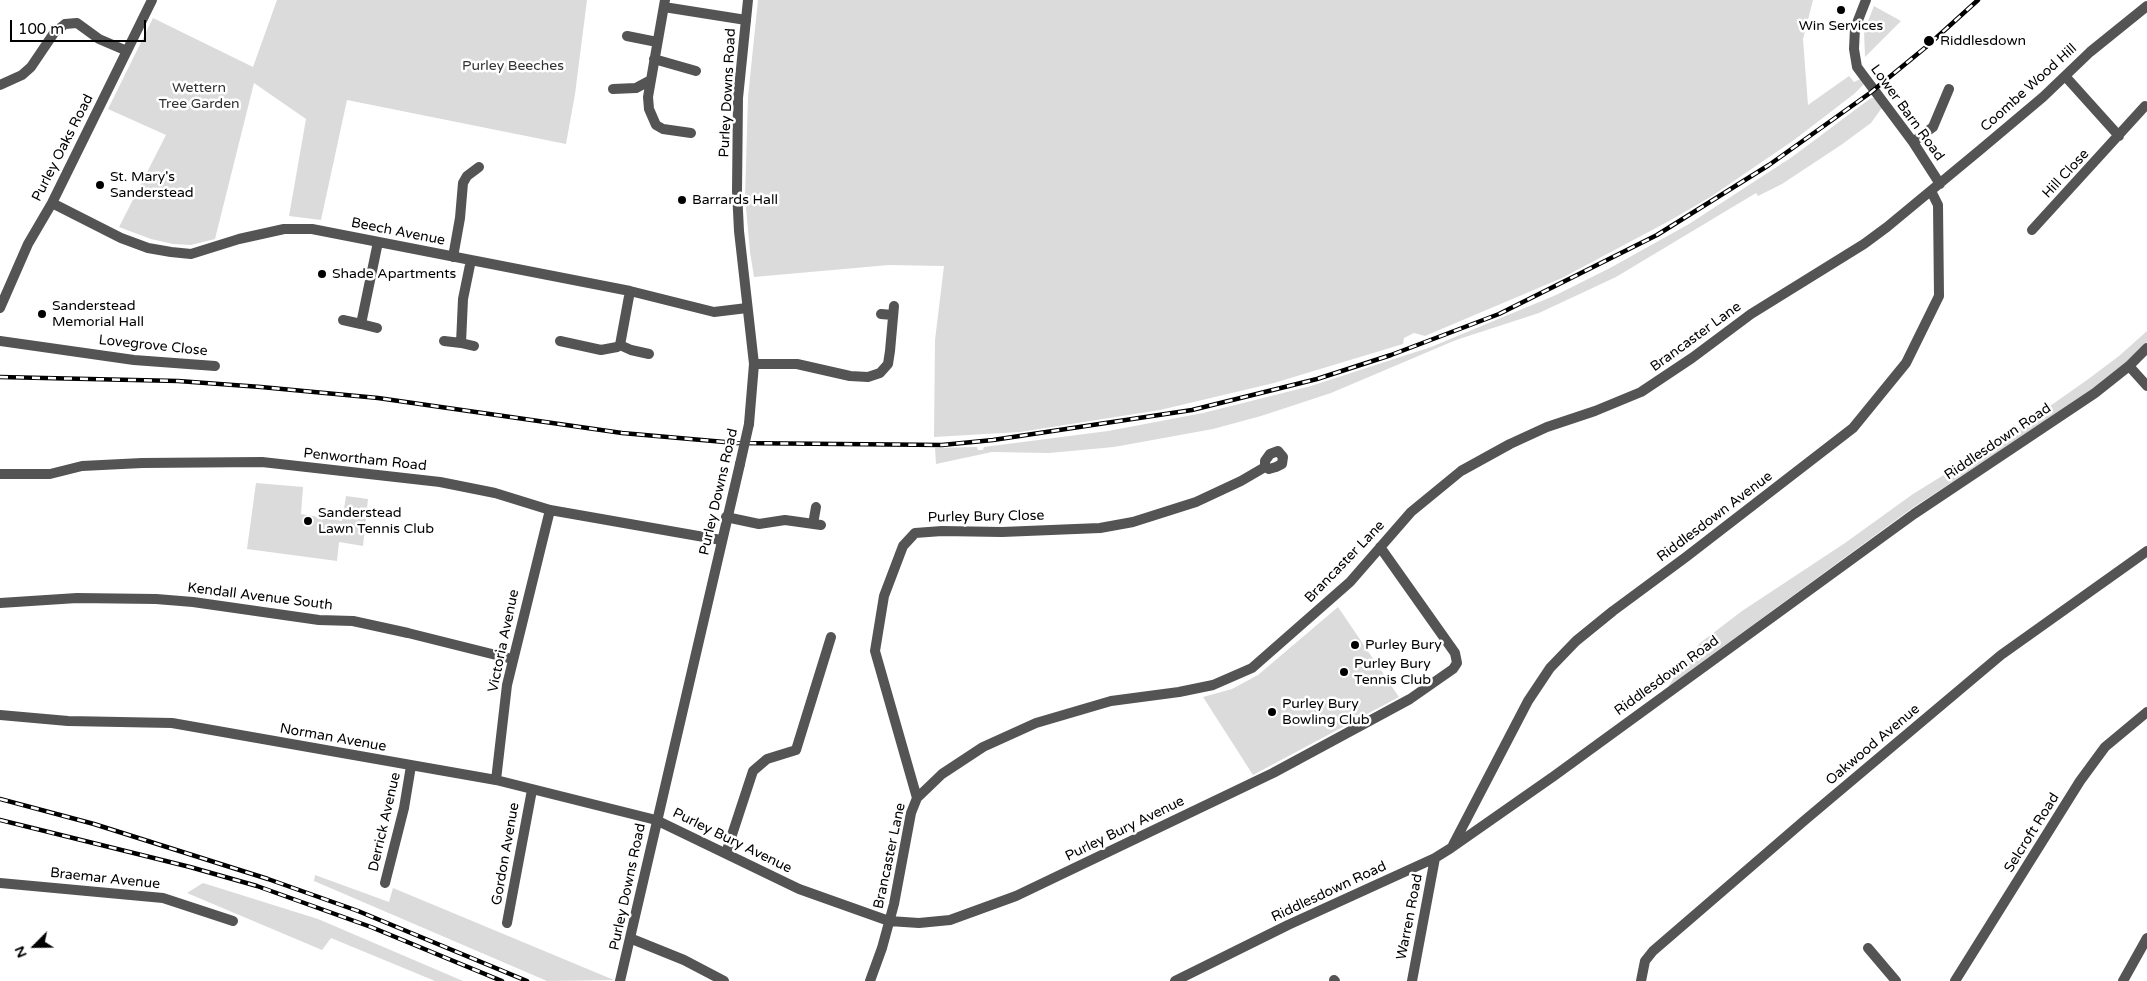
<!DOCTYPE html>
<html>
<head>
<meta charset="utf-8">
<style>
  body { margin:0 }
  #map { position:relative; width:2147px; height:981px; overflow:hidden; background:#fff; font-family:"Varela Round",sans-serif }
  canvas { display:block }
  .north { position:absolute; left:10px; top:921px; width:50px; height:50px; -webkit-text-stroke:4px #fff; paint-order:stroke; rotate:247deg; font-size:14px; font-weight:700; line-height:20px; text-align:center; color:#000 }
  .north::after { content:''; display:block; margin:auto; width:18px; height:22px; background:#000; clip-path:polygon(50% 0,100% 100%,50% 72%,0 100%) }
  .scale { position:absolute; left:10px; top:20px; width:136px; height:22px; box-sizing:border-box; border:2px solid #000; border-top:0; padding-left:6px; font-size:15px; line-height:18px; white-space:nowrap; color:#000; -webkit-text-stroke:4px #fff; paint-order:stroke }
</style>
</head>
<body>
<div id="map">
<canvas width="2147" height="981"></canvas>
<div class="north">N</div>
<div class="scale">100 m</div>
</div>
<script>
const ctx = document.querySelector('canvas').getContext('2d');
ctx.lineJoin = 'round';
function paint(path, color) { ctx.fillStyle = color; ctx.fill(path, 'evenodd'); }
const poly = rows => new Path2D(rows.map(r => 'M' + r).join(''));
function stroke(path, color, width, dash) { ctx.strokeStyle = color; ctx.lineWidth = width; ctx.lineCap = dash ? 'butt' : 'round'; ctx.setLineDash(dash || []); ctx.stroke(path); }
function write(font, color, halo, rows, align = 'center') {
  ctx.font = font + ' "Varela Round",sans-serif'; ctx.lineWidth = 5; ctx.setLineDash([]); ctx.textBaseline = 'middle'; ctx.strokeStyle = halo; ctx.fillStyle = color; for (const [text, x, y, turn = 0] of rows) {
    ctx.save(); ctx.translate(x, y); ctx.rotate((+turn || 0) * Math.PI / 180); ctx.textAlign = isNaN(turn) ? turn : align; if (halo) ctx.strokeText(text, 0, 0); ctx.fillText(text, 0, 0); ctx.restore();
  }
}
const green = poly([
  [277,0,587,0,575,94,566,144,347,100,321,220,289,216,306,119,254,83,215,239,191,245,173,244,151,239,119,227,166,135,108,109,153,18,253,67],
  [758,0,1813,0,1803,39,1808,105,1849,76,1854,82,1860,79,1864,84,1854,94,1794,140,1712,196,1671,220,1562,278,1425,336,1414,333,1404,338,1403,344,1274,383,1160,410,1020,432,934,437,935,340,944,266,889,265,754,277,750,252,745,197,748,97],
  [1874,6,1901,21,1865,57,1864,31],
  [1871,98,1876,98,1887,110,1881,109,1871,123,1841,145,1782,184,1758,196,1756,193,1616,277,1539,313,1456,340,1331,393,1261,416,1213,429,1114,447,1049,453,992,452,936,464,935,448,974,447,977,447,978,450,983,450,984,447,1108,431,1203,413,1311,386,1431,347,1556,295,1610,268,1689,224,1792,157],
  [2147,331,2147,342,2126,363,2092,390,1911,509,1668,687,1682,665,1700,643,1742,611,1845,543,1913,494,2013,432,2087,380,2119,356],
  [256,483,303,487,301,514,342,521,346,496,368,499,363,546,339,542,337,561,247,549],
  [1338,607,1399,697,1253,775,1203,697,1232,689,1258,675],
  [315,875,389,902,393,888,614,980,547,981,314,881],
  [203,883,318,919,463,981,435,981,331,938,322,950,187,893]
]);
const minor = poly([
  [665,0,648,97,649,109,656,125,663,129,691,133],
  [1866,0,1855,28,1854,49,1857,67,1913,142,1940,184],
  [664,7,746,20],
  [627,36,657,42],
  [654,59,696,71],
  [2065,76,2119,136],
  [0,85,22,75,31,67,54,33,65,24,77,23,99,39,127,51],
  [613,89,636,88,651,80],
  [1913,142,1933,127,1949,89],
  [52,203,121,238,148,248,171,252,191,254,239,239,284,229,312,229,630,291,714,312,747,308],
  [2032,230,2145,106],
  [453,257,460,218,463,183,467,176,479,167],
  [0,308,28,244,52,203,152,0],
  [881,314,893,315],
  [343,320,361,324,378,242],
  [361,324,377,328],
  [0,341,134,360,215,366],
  [444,341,461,343,463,299,471,260],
  [560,341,601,350,617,347,620,345,630,291],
  [461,343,474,346],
  [620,345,631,350,649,354],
  [754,364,797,364,850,376,868,377,880,373,888,364,890,351,894,306],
  [2129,366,2147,386],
  [0,474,50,474,82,466,142,463,262,462,440,482,495,493,550,510,721,540],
  [726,517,759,524,785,520,821,525],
  [813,524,816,507],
  [0,603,77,598,156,599,193,602,319,620,353,621,408,633,512,659],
  [0,715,68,721,172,723,496,780,656,820,799,889,889,921,919,923,950,920,1016,896,1273,773,1410,699,1453,669,1457,663,1455,653,1380,547],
  [496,780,507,685,550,510],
  [917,798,875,651,884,596,903,546,915,533,942,531,1002,532,1100,528,1133,522,1196,502,1241,481,1265,467,1265,461,1270,454,1278,451,1283,457,1282,464,1276,467,1269,469,1265,467],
  [1453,845,1528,701,1550,668,1576,641,1613,611,1686,557,1853,428,1906,363,1939,296,1938,205,1931,191],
  [726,853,753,771,767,759,796,750,831,637],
  [0,883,163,898,233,921],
  [385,883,404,808,411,766],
  [507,923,532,790],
  [632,939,684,960,724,981],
  [1868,948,1896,981],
  [1334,980,1335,981],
  [870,981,882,948,894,904,911,813,917,798,942,774,983,747,1036,723,1111,701,1179,692,1213,685,1252,668,1350,582,1411,512,1461,471,1510,444,1547,427,1595,411,1641,392,1692,358,1751,314,1864,244,1887,227,1980,150,2043,97,2090,52,2147,6],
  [1175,981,1288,925,1435,858,1451,848,1554,776,1914,514,2095,393,2129,366,2147,348],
  [1412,981,1435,858],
  [1641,981,1645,961,1653,951,1805,820,2001,655,2147,551],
  [1955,981,2080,781,2105,747,2147,712],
  [2123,981,2147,938]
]);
const tertiary = poly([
  [748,0,738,98,737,191,739,231,754,364,749,424],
  [620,981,740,464]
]);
const rail = poly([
  [0,377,178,381,261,387,378,398,622,433,736,443,942,445,993,440,1192,410,1317,379,1391,355,1499,314,1657,235,1769,165,1870,93,1926,47,1978,0],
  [0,799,94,824,268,879,358,911,527,981],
  [0,820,190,867,257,886,371,927,502,981]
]);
const tertiaryBridge = poly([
  [740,464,749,424]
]);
const markers = [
  [1841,10,5,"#000"],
  [1929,41,6,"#000"],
  [100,185,5,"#000"],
  [682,200,5,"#000"],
  [322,274,5,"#000"],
  [42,314,5,"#000"],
  [308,521,5,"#000"],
  [1355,645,5,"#000"],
  [1344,672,5,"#000"],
  [1272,712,5,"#000"]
];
const poiNames = [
  ["Win Services",1841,26,"center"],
  ["Riddlesdown",1940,41],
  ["St. Mary's",110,177],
  ["Sanderstead",110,193],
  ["Barrards Hall",692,200],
  ["Shade Apartments",332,274],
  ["Sanderstead",52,306],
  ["Memorial Hall",52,322],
  ["Sanderstead",318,513],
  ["Lawn Tennis Club",318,529],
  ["Purley Bury",1365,645],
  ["Purley Bury",1354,664],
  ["Tennis Club",1354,680],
  ["Purley Bury",1282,704],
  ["Bowling Club",1282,720]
];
const parkNames = [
  ["Purley Beeches",513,66],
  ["Wettern",199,88],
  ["Tree Garden",199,104]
];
const streetNames = [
  ["Coombe Wood Hill",2029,88,-42],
  ["Purley Downs Road",728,93,-87],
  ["Lower Barn Road",1907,113,54],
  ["Purley Oaks Road",63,148,-63],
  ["Hill Close",2066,174,-47],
  ["Beech Avenue",398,232,11],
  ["Brancaster Lane",1696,337,-36],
  ["Lovegrove Close",153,346,6],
  ["Riddlesdown Road",1998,442,-34],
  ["Penwortham Road",365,460,6],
  ["Purley Downs Road",719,492,-77],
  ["Purley Bury Close",986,517,-1],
  ["Riddlesdown Avenue",1715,517,-37],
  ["Brancaster Lane",1345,562,-46],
  ["Kendall Avenue South",260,597,7],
  ["Victoria Avenue",504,641,-78],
  ["Riddlesdown Road",1667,676,-36],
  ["Norman Avenue",333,738,10],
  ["Oakwood Avenue",1873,745,-40],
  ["Derrick Avenue",385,822,-77],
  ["Purley Bury Avenue",1125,829,-26],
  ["Selcroft Road",2032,833,-58],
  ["Purley Bury Avenue",732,841,26],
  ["Gordon Avenue",506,854,-80],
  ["Brancaster Lane",890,856,-78],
  ["Braemar Avenue",105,879,6],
  ["Purley Downs Road",628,887,-78],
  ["Riddlesdown Road",1329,892,-25],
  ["Warren Road",1410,917,-79]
];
paint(green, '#dbdbdb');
stroke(minor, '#545454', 10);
stroke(tertiary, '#545454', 10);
stroke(rail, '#000', 4.5);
stroke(rail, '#fff', 2.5, [8]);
stroke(tertiaryBridge, '#545454', 10);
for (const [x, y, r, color] of markers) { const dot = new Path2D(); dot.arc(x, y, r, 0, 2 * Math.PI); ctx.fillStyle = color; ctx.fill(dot); stroke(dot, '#fff', 2); }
write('14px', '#000', '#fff', poiNames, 'left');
write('14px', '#323232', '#fff', parkNames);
write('14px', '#000', '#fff', streetNames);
</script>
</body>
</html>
